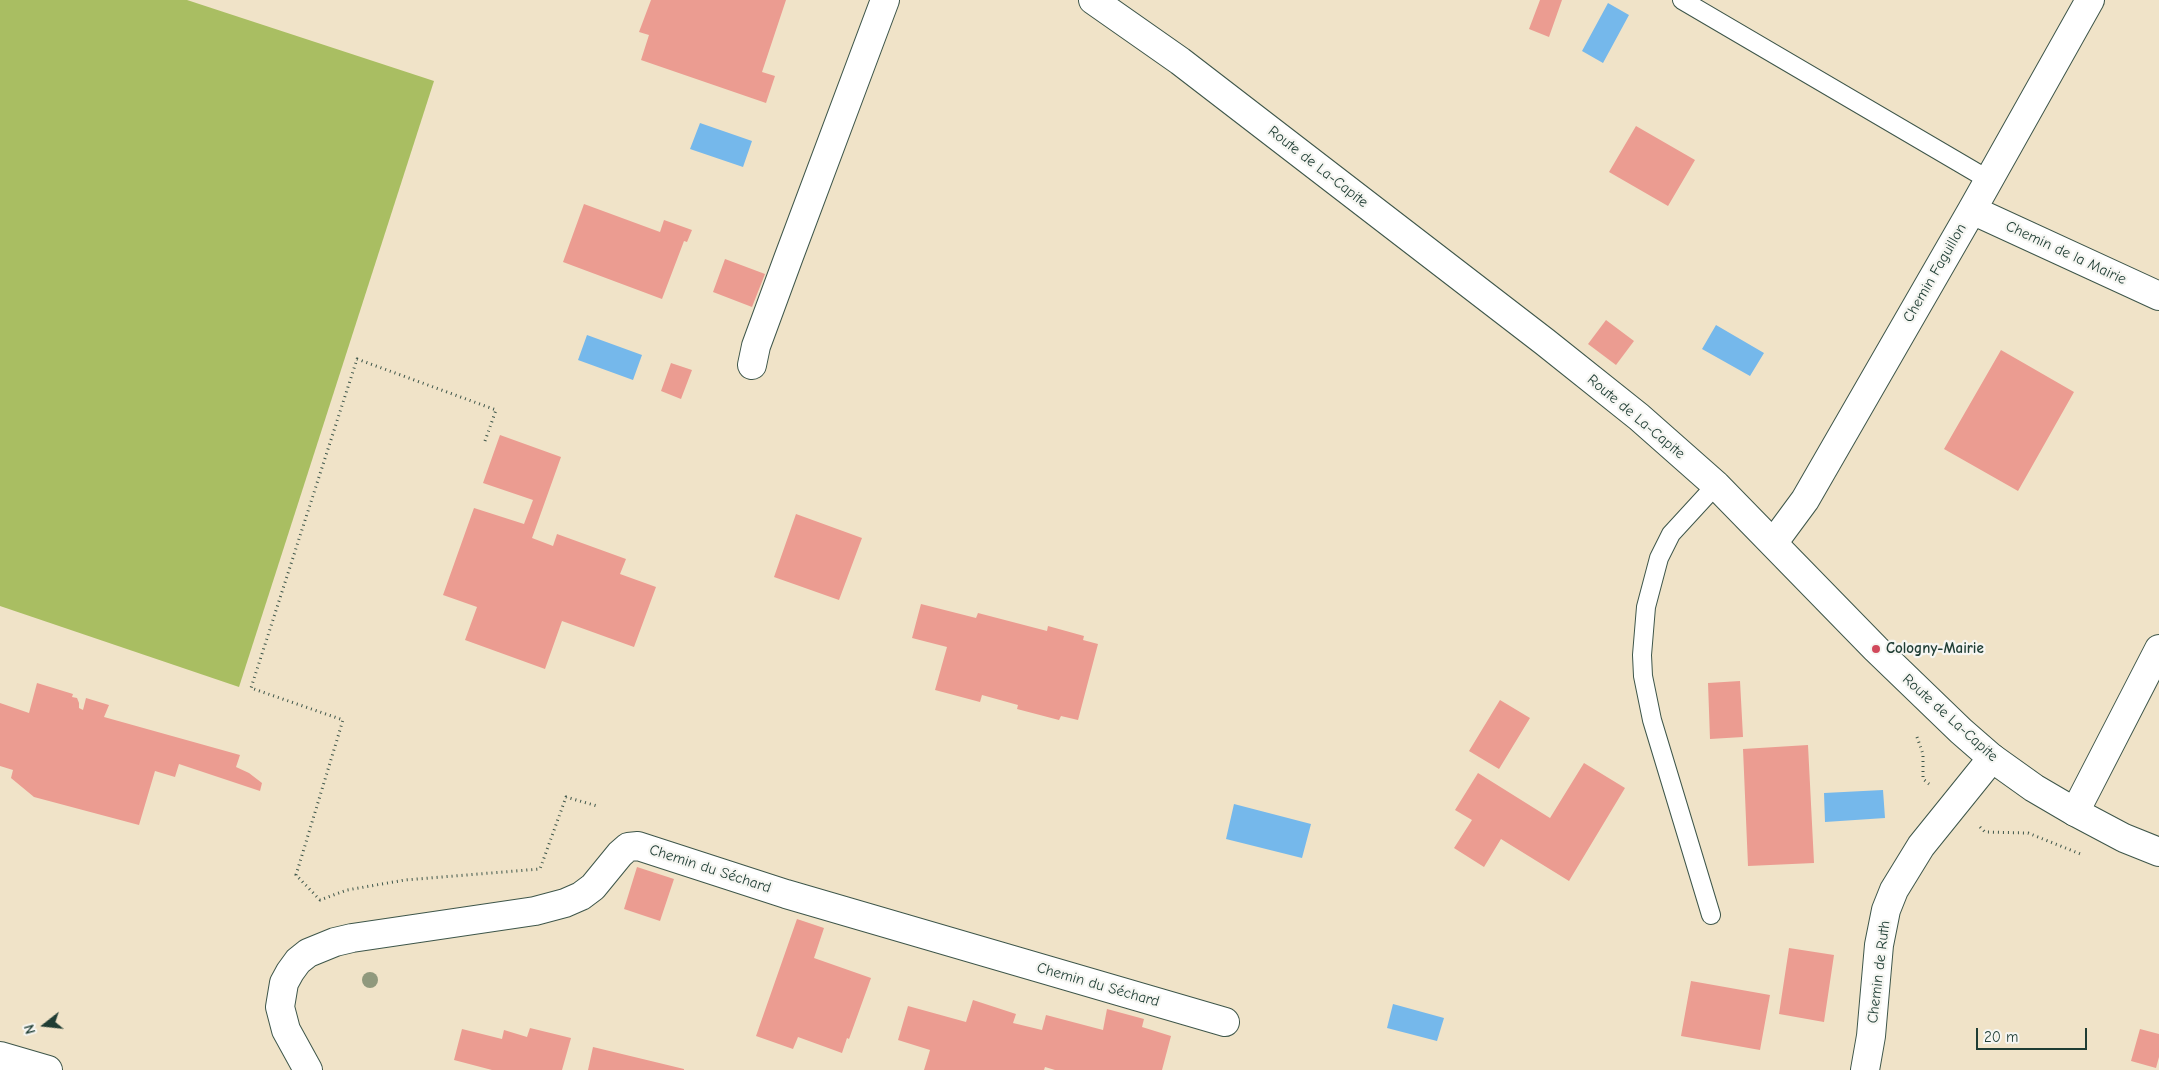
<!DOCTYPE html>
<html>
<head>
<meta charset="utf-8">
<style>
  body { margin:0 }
  #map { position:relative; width:2159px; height:1070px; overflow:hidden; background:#f0e3c8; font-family:"Comic Neue",sans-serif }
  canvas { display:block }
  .north { position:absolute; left:20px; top:1000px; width:50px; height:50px; -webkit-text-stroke:4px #f6f6f2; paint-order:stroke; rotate:254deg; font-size:14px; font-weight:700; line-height:20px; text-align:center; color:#1f3d34 }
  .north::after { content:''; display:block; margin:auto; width:18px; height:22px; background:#1f3d34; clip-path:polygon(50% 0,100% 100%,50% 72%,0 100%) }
  .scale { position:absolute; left:1976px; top:1028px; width:111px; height:22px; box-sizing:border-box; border:2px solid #1f3d34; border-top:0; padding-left:6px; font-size:15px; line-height:18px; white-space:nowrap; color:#1f3d34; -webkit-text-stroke:4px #f6f6f2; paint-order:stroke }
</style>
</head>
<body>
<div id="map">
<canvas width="2159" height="1070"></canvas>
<div class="north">N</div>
<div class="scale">20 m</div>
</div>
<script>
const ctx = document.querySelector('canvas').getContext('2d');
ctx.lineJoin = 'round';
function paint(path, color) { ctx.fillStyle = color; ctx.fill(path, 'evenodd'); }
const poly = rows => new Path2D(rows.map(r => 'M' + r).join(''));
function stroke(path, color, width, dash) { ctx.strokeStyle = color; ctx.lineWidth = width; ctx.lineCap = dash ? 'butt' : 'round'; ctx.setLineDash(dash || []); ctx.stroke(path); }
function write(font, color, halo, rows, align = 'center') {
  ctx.font = font + ' "Comic Neue",sans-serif'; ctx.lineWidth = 4.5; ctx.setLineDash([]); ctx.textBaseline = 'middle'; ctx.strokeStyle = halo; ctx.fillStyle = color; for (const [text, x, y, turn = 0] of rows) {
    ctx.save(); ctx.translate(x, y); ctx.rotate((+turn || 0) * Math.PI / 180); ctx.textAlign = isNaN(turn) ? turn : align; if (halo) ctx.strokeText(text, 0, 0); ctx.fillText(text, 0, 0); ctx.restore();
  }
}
const green = poly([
  [0,0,187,0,434,81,239,687,0,606]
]);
const water = poly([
  [1608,3,1629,15,1603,63,1582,51],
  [700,123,752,141,743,167,690,149],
  [1716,325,1764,353,1750,376,1702,349],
  [587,335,642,355,633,380,578,360],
  [1883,790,1885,818,1825,822,1824,793],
  [1234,804,1311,824,1302,858,1226,839],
  [1393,1004,1444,1018,1437,1041,1387,1028]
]);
const building = poly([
  [651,0,786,0,762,72,775,76,766,103,641,60,649,35,639,32],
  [1540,0,1562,0,1549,37,1529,29],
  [1636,126,1695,160,1668,206,1609,172],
  [584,204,660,232,664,220,692,230,687,242,684,241,662,299,563,262],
  [725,259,765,274,752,307,713,292],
  [1606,320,1634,341,1616,365,1588,344],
  [2001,350,2074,392,2018,491,1944,449],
  [671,363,692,370,681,399,661,391],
  [500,435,561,457,532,538,553,546,557,534,626,559,620,574,656,587,634,647,562,621,545,669,465,640,477,607,443,595,474,508,524,524,533,500,483,483],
  [796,514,862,538,839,600,774,577],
  [921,604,976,618,978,613,1047,631,1048,626,1084,636,1083,640,1098,644,1078,720,1061,716,1059,720,1017,709,1018,705,982,695,980,702,935,690,947,647,912,638],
  [1740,681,1743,737,1710,739,1708,683],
  [37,683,73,694,72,697,77,698,79,703,79,708,83,710,86,698,109,705,104,717,240,755,236,767,249,773,262,783,260,791,179,764,175,777,155,771,139,825,34,797,11,778,13,770,0,766,0,703,29,713],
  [1500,700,1530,718,1499,769,1469,751],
  [1808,745,1814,863,1748,866,1743,749],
  [1584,763,1625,788,1569,881,1501,839,1484,867,1454,848,1472,820,1455,810,1478,773,1550,818],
  [637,867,674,879,660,921,624,909],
  [797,919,824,928,814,958,871,978,849,1039,847,1038,842,1053,798,1037,793,1049,756,1036],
  [1789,948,1834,955,1824,1022,1779,1014],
  [1691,981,1770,995,1760,1050,1681,1036],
  [973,1000,1016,1014,1013,1023,1042,1030,1046,1015,1103,1030,1107,1009,1144,1019,1142,1027,1171,1036,1162,1070,1055,1070,1045,1067,1044,1070,924,1070,930,1050,898,1040,908,1006,966,1022],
  [530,1028,571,1038,562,1070,492,1070,454,1060,462,1029,502,1039,504,1030,527,1037],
  [2140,1029,2159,1034,2159,1057,2156,1068,2131,1061],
  [593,1047,684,1069,684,1070,588,1070]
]);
const path = poly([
  [485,441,496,410,357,359,251,688,343,720,296,875,320,900,347,890,405,880,540,869,566,797,597,806],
  [1917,737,1923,754,1923,779,1929,784],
  [1980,827,1985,832,2028,833,2083,855]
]);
const service = poly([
  [1682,0,1989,180],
  [1711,915,1652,720,1643,676,1642,655,1646,607,1659,558,1671,534,1716,485]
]);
const minor = poly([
  [1972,210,2159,296],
  [752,365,756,346,788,259,885,0],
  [1774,542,1805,500,1972,210,2090,0],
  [2075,812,2159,649],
  [0,1056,48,1070],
  [308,1070,286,1030,280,1007,284,983,290,972,298,961,308,953,335,942,352,938,535,911,565,903,581,896,593,887,620,854,628,847,638,846,786,894,1225,1022],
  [1865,1070,1871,1036,1879,945,1886,910,1894,890,1921,846,1992,758]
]);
const tertiary = poly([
  [1093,0,1180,61,1545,342,1639,417,1716,485,1876,649,1961,731,1992,758,2034,788,2075,812,2124,838,2159,852]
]);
const trees = [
  [370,980]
];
const markers = [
  [1876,649,5,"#d1495b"]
];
const streetNames = [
  ["Route de La-Capite",1318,167,38],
  ["Chemin de la Mairie",2066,253,25],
  ["Chemin Faguillon",1935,273,-60],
  ["Route de La-Capite",1636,417,40],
  ["Route de La-Capite",1950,718,42],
  ["Chemin du Séchard",710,869,18],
  ["Chemin de Ruth",1879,972,-83],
  ["Chemin du Séchard",1098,985,16]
];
const poiNames = [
  ["Cologny-Mairie",1886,649]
];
paint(green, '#a9be62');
paint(water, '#75b8eb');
paint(building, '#eb9c91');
stroke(service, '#3e564a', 20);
stroke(minor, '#3e564a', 30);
stroke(tertiary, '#3e564a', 30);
stroke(path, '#3e564a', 3, [1, 4]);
stroke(service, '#fff', 18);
stroke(minor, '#fff', 28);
stroke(tertiary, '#fff', 28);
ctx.fillStyle = '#90997d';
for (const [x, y] of trees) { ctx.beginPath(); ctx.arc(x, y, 8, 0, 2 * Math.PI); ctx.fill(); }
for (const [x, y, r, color] of markers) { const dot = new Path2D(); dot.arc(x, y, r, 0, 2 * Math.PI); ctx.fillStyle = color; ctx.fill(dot); stroke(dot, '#f6f6f2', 2); }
write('15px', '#1f3d34', '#f6f6f2', streetNames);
write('bold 15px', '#1f3d34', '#f6f6f2', poiNames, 'left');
</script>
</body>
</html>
